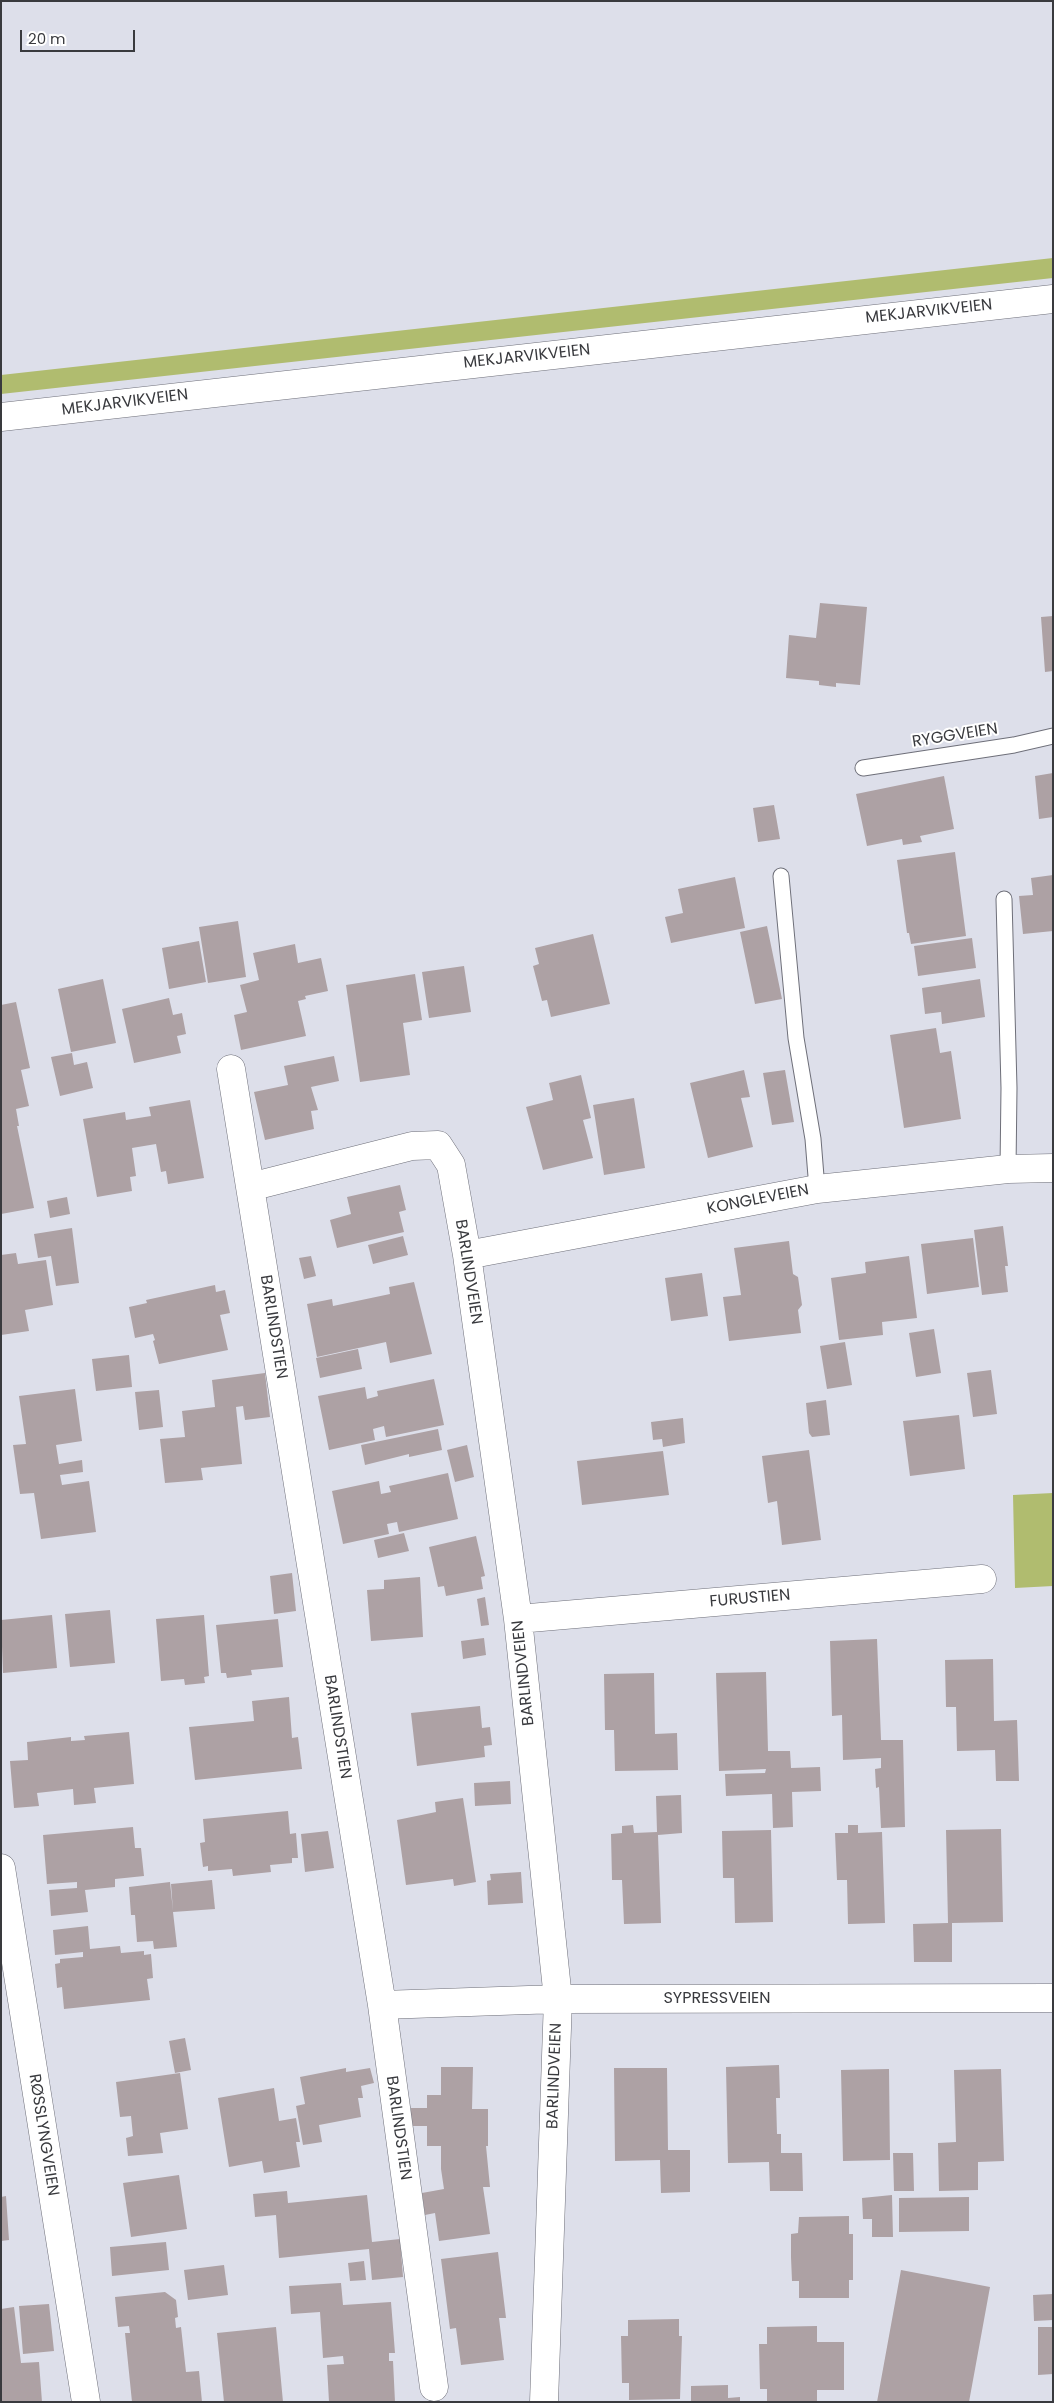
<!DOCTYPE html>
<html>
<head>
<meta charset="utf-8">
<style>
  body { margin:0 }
  #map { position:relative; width:1054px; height:2403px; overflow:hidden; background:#dddfea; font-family:Poppins,sans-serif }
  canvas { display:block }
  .frame { position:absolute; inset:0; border:2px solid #393a3e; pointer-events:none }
  .scale { position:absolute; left:20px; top:30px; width:115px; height:22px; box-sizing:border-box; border:2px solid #393a3e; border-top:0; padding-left:6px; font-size:15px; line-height:18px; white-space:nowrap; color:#393a3e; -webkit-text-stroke:4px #fff; paint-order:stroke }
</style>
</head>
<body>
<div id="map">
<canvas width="1054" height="2403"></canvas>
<div class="frame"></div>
<div class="scale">20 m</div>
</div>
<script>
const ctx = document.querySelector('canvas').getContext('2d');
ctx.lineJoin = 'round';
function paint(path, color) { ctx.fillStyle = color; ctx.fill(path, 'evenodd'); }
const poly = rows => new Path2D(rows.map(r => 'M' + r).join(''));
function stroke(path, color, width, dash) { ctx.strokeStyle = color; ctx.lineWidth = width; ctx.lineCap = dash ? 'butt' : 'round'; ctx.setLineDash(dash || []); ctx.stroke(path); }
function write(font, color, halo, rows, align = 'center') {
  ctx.font = font + ' Poppins,sans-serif'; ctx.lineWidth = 4; ctx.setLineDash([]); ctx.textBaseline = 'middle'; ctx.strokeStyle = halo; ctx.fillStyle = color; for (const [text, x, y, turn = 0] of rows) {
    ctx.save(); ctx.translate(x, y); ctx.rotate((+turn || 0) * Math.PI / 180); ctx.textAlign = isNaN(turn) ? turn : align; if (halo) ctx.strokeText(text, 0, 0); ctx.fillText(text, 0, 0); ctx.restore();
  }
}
const green = poly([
  [1053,258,1053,278,1,394,1,375],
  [1053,1493,1053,1586,1015,1588,1013,1495]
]);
const building = poly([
  [820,603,867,607,860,685,836,683,836,687,819,685,819,681,786,678,789,635,816,638],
  [1053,616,1053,671,1045,672,1041,617],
  [1053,773,1053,817,1039,819,1035,776],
  [944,776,954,829,920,836,922,842,903,845,902,839,867,846,856,794],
  [774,805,780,839,758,842,753,808],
  [955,852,966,936,911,944,909,933,907,933,897,860],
  [1053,875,1053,931,1023,934,1019,896,1033,895,1031,878],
  [735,877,745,928,671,943,665,917,683,913,678,889],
  [238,921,246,977,208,983,199,927],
  [767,926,782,999,755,1004,740,932],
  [593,934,610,1004,551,1017,547,1000,542,1001,533,966,539,964,535,948],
  [972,938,976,968,918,976,914,946],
  [199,941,206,982,169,989,162,948],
  [295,944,298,963,321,958,328,991,305,996,306,999,298,1001,306,1036,241,1050,234,1015,247,1012,240,985,259,980,253,953],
  [464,966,471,1012,429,1018,422,972],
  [415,974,422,1020,403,1023,410,1075,360,1082,346,985],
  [103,979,116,1043,71,1052,58,989],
  [980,979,985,1017,942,1024,941,1012,925,1014,922,988],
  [169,998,173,1015,182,1013,186,1034,177,1036,181,1053,134,1063,122,1009],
  [16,1002,30,1068,21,1070,29,1106,16,1109,19,1126,17,1126,34,1208,1,1214,1,1005],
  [936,1028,940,1053,951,1051,961,1119,904,1128,890,1035],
  [72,1053,74,1065,87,1062,93,1088,60,1096,51,1057],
  [334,1056,339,1081,311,1087,318,1110,311,1111,314,1129,265,1140,254,1092,288,1085,284,1066],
  [744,1070,750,1097,741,1098,753,1147,708,1158,690,1083],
  [785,1070,794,1122,772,1125,763,1073],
  [581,1075,591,1118,583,1120,593,1158,543,1170,526,1107,553,1100,549,1083],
  [634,1098,645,1168,604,1175,593,1105],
  [190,1100,204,1178,168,1184,166,1171,161,1172,156,1144,132,1148,136,1176,130,1177,132,1191,97,1197,83,1119,125,1112,126,1120,151,1116,149,1107],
  [400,1185,406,1210,399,1212,404,1232,337,1248,330,1220,351,1214,347,1197],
  [67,1197,70,1214,50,1218,47,1201],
  [1003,1226,1008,1266,1005,1266,1008,1292,982,1295,974,1230],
  [72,1228,79,1283,56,1286,51,1256,38,1258,34,1234],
  [403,1236,408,1255,373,1264,368,1245],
  [973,1238,979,1287,927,1294,921,1244],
  [789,1241,793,1274,798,1277,802,1305,798,1310,801,1333,729,1341,723,1297,741,1295,734,1248],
  [16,1253,18,1264,46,1260,53,1305,25,1310,29,1331,1,1335,1,1255],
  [311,1256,316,1276,304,1279,299,1258],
  [909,1256,917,1318,882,1322,883,1335,839,1340,831,1278,866,1273,865,1262],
  [702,1273,708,1316,671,1321,665,1278],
  [414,1282,432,1354,390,1363,386,1342,317,1357,307,1304,332,1299,333,1306,390,1294,389,1287],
  [215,1285,216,1292,225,1290,230,1313,220,1315,228,1350,159,1364,153,1341,155,1340,153,1334,135,1338,129,1307,147,1303,146,1300],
  [934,1329,941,1373,916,1377,909,1333],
  [845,1342,852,1385,827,1389,820,1346],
  [358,1349,362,1369,320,1378,316,1358],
  [129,1355,132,1387,96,1391,92,1359],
  [991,1370,997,1414,973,1417,967,1373],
  [265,1373,270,1417,245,1420,243,1406,236,1407,242,1464,201,1468,203,1480,165,1483,160,1439,185,1437,182,1411,215,1407,212,1380],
  [434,1379,444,1425,386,1437,384,1426,373,1429,375,1440,329,1450,318,1396,365,1387,367,1399,378,1396,377,1391],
  [75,1389,82,1441,56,1445,59,1464,82,1460,83,1472,60,1475,62,1485,89,1481,96,1532,41,1539,34,1493,20,1494,13,1445,26,1444,19,1396],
  [159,1390,163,1427,139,1430,135,1392],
  [826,1400,830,1435,812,1437,809,1433,806,1403],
  [959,1415,965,1469,910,1476,903,1421],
  [683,1418,685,1443,663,1447,662,1439,653,1440,651,1422],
  [438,1429,442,1450,409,1457,409,1454,365,1465,361,1445],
  [467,1445,474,1477,455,1482,447,1450],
  [809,1450,821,1540,782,1545,777,1501,768,1503,762,1456],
  [663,1451,669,1495,582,1505,577,1461],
  [448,1473,458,1519,399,1532,397,1522,387,1524,389,1534,343,1544,332,1491,379,1481,381,1494,391,1492,389,1486],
  [404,1533,409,1551,378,1558,374,1540],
  [476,1536,485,1576,481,1577,483,1589,446,1596,444,1586,438,1587,429,1547],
  [292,1573,296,1611,274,1614,270,1576],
  [420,1577,423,1637,371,1641,367,1590,384,1589,384,1580],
  [485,1597,489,1625,481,1626,477,1599],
  [110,1610,115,1663,70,1667,65,1614],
  [52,1615,57,1668,3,1673,1,1620],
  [204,1615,209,1676,204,1677,205,1683,185,1685,184,1679,161,1681,156,1619],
  [278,1619,283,1667,251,1670,252,1675,227,1678,226,1673,221,1673,216,1625],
  [484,1638,486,1655,463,1659,461,1641],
  [877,1639,881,1740,903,1740,905,1827,881,1828,879,1787,876,1788,875,1769,881,1768,881,1758,843,1760,842,1715,832,1716,830,1641],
  [993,1659,994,1721,1017,1720,1019,1781,996,1781,995,1750,957,1751,956,1707,946,1707,945,1660],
  [766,1672,768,1751,790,1751,791,1768,820,1767,821,1791,792,1792,793,1827,773,1828,772,1794,726,1796,725,1774,765,1773,766,1769,719,1771,716,1673],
  [654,1673,655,1734,677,1733,678,1770,615,1771,614,1730,605,1730,604,1674],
  [289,1697,292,1738,298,1737,302,1769,195,1780,189,1727,254,1721,252,1701],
  [480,1706,482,1728,490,1727,492,1745,484,1746,485,1757,417,1766,411,1713],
  [129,1732,134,1784,94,1788,96,1803,74,1805,73,1789,37,1793,39,1806,14,1808,10,1761,28,1760,27,1742,71,1737,71,1741,85,1740,84,1736],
  [510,1781,511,1804,475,1806,474,1783],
  [681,1795,682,1833,658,1835,661,1923,624,1924,622,1880,612,1880,611,1834,622,1833,622,1826,633,1825,634,1833,657,1832,656,1796],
  [463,1798,476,1882,454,1886,453,1879,406,1885,397,1820,436,1812,435,1802],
  [288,1811,290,1834,296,1833,298,1858,292,1858,292,1863,270,1865,271,1872,233,1876,232,1869,208,1871,208,1866,203,1867,200,1843,205,1842,203,1819],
  [848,1825,858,1825,858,1833,882,1832,885,1923,848,1924,847,1880,837,1880,835,1833,848,1833],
  [133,1827,135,1848,141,1848,144,1876,115,1879,115,1887,85,1890,88,1912,51,1916,49,1890,77,1888,77,1882,47,1884,43,1835],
  [1001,1829,1003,1922,952,1923,952,1962,914,1962,913,1924,948,1923,946,1830],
  [771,1830,773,1922,735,1923,734,1878,723,1878,722,1831],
  [328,1831,334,1868,305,1872,301,1834],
  [521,1872,523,1903,488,1905,487,1881,491,1880,490,1874],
  [212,1880,215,1909,173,1912,177,1947,154,1949,153,1941,137,1942,135,1915,131,1915,129,1887,170,1882,173,1911,171,1884],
  [88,1926,90,1949,120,1946,121,1953,144,1951,144,1955,151,1954,153,1978,147,1979,150,2000,64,2009,62,1987,57,1988,55,1964,60,1963,60,1959,83,1957,83,1952,55,1955,53,1930],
  [185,2038,191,2070,175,2073,169,2041],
  [779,2065,780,2098,776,2098,777,2134,781,2134,781,2153,802,2153,803,2191,770,2191,769,2162,728,2163,726,2067],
  [441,2067,473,2067,472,2109,488,2109,488,2146,486,2146,490,2187,483,2187,490,2234,439,2241,435,2213,425,2215,422,2193,444,2189,441,2169,441,2146,427,2146,427,2126,411,2126,411,2108,427,2108,427,2095,441,2095],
  [346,2068,346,2072,370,2068,374,2083,361,2086,363,2098,358,2098,361,2117,319,2125,322,2142,303,2145,296,2106,305,2104,300,2077],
  [614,2068,667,2068,668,2150,690,2150,690,2192,661,2193,660,2160,615,2161],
  [889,2069,890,2160,843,2161,841,2070],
  [1001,2069,1004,2161,978,2162,978,2190,939,2191,938,2143,956,2142,954,2070],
  [180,2073,188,2129,160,2133,163,2153,128,2156,126,2138,133,2136,131,2116,120,2117,116,2082],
  [274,2088,279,2121,296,2118,300,2142,296,2142,300,2167,264,2173,262,2161,229,2167,218,2098],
  [893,2153,913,2153,914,2191,894,2191],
  [179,2175,187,2229,131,2237,123,2183],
  [287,2191,288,2203,367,2195,372,2242,400,2239,403,2277,372,2280,369,2249,279,2258,276,2215,255,2217,253,2194],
  [892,2195,893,2237,872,2237,872,2219,863,2219,862,2198],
  [6,2196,9,2240,1,2241,1,2197],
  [969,2197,969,2231,899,2232,899,2198],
  [849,2216,849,2234,853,2234,853,2280,849,2280,849,2298,799,2298,799,2281,792,2281,791,2257,791,2234,798,2233,799,2217],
  [166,2242,169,2270,112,2276,110,2247],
  [498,2252,506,2318,499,2318,504,2360,461,2365,456,2328,450,2329,441,2259],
  [364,2261,366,2280,350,2281,348,2263],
  [224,2265,228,2295,188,2300,184,2270],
  [901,2270,990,2287,969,2402,877,2402],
  [341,2283,343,2305,391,2302,395,2353,389,2353,389,2361,393,2361,395,2402,329,2402,327,2365,344,2364,343,2356,323,2358,320,2312,291,2314,289,2286],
  [165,2292,176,2300,178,2317,175,2318,176,2328,181,2327,186,2372,199,2371,202,2402,132,2402,125,2333,130,2333,129,2326,118,2327,115,2297],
  [1053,2294,1053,2320,1034,2321,1033,2295],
  [49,2304,54,2351,23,2354,19,2306],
  [14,2307,21,2363,39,2362,42,2402,1,2402,1,2309],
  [679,2319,679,2336,682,2336,680,2399,629,2400,629,2383,622,2383,621,2336,628,2336,628,2320],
  [817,2326,817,2342,844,2342,844,2390,817,2390,817,2402,767,2402,767,2389,760,2389,759,2344,767,2344,767,2327],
  [276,2327,283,2402,224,2402,217,2333],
  [1038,2327,1053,2327,1053,2374,1038,2375],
  [728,2385,728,2398,740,2397,740,2402,691,2402,691,2386]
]);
const service = poly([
  [863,768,1014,745,1053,736],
  [781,876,796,1038,813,1139,817,1189],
  [1004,899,1009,1088,1008,1169]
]);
const minor = poly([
  [231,1069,382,2005,434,2387],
  [250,1187,412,1146,438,1145,451,1165,467,1255,518,1619,558,1999,544,2402],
  [467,1255,817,1189,1008,1169,1053,1168],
  [518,1619,982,1579],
  [1,1868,86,2402],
  [382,2005,558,1999,1053,1998]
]);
const trunk = poly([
  [1,417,1053,299]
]);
const streetNames = [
  ["MEKJARVIKVEIEN",929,312,-6],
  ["MEKJARVIKVEIEN",527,357,-6],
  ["MEKJARVIKVEIEN",125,403,-7],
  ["RYGGVEIEN",955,736,-9],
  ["KONGLEVEIEN",758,1200,-11],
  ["BARLINDVEIEN",468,1272,81],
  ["BARLINDSTIEN",273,1327,81],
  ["FURUSTIEN",750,1599,-5],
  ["BARLINDVEIEN",524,1673,-96],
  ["BARLINDSTIEN",337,1727,81],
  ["SYPRESSVEIEN",717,1999],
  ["BARLINDVEIEN",555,2076,-88],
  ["BARLINDSTIEN",398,2128,82],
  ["RØSSLYNGVEIEN",43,2135,81]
];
paint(green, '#b0bc6f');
paint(building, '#ada1a4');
stroke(service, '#6e6f79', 17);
stroke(minor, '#6e6f79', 29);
stroke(trunk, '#6e6f79', 29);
stroke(service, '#fff', 15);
stroke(minor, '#fff', 28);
stroke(trunk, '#fff', 28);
write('16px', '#393a3e', '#fff', streetNames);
</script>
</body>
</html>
